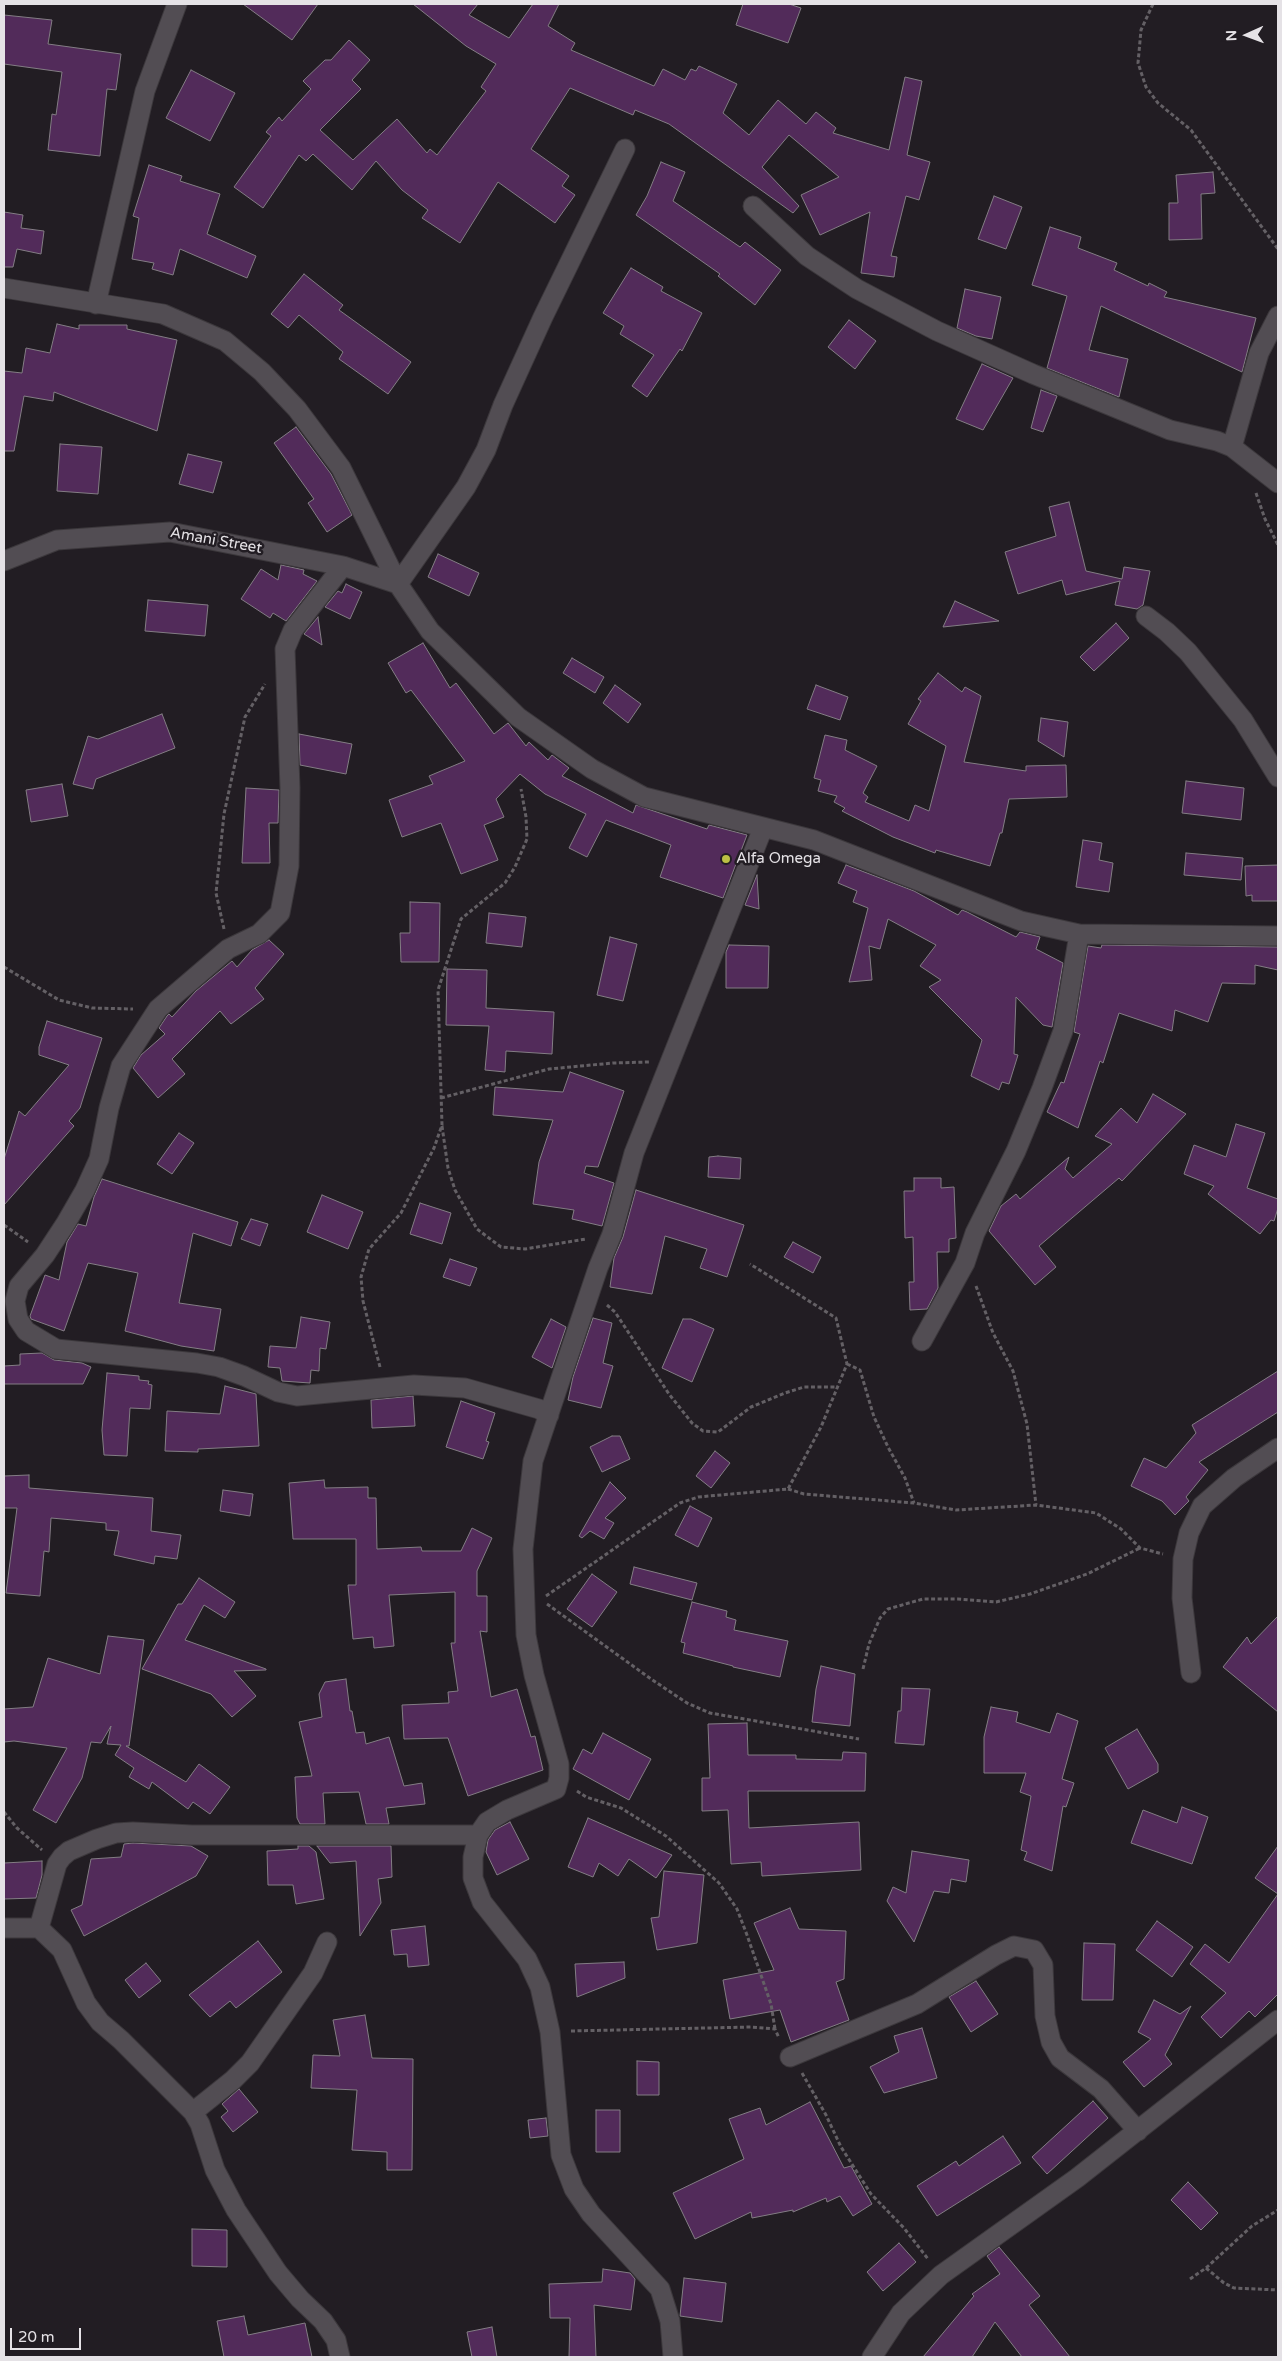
<!DOCTYPE html>
<html>
<head>
<meta charset="utf-8">
<style>
  body { margin:0 }
  #map { position:relative; width:1282px; height:2361px; overflow:hidden; background:#221d23; font-family:"Varela Round",sans-serif }
  canvas { display:block }
  .frame { position:absolute; inset:0; border:5px solid #e5e2e6; pointer-events:none }
  .north { position:absolute; left:1222px; top:10px; width:50px; height:50px; -webkit-text-stroke:4px #221d23; paint-order:stroke; rotate:268deg; font-size:14px; font-weight:700; line-height:20px; text-align:center; color:#e5e2e6 }
  .north::after { content:''; display:block; margin:auto; width:18px; height:22px; background:#e5e2e6; clip-path:polygon(50% 0,100% 100%,50% 72%,0 100%) }
  .scale { position:absolute; left:10px; top:2328px; width:71px; height:22px; box-sizing:border-box; border:2px solid #e5e2e6; border-top:0; padding-left:6px; font-size:15px; line-height:18px; white-space:nowrap; color:#e5e2e6; -webkit-text-stroke:4px #221d23; paint-order:stroke }
</style>
</head>
<body>
<div id="map">
<canvas width="1282" height="2361"></canvas>
<div class="frame"></div>
<div class="north">N</div>
<div class="scale">20 m</div>
</div>
<script>
const ctx = document.querySelector('canvas').getContext('2d');
ctx.lineJoin = 'round';
function paint(path, color) { ctx.fillStyle = color; ctx.fill(path, 'evenodd'); }
const poly = rows => new Path2D(rows.map(r => 'M' + r).join(''));
function stroke(path, color, width, dash) { ctx.strokeStyle = color; ctx.lineWidth = width; ctx.lineCap = dash ? 'butt' : 'round'; ctx.setLineDash(dash || []); ctx.stroke(path); }
function write(font, color, halo, rows, align = 'center') {
  ctx.font = font + ' "Varela Round",sans-serif'; ctx.lineWidth = 5; ctx.setLineDash([]); ctx.textBaseline = 'middle'; ctx.strokeStyle = halo; ctx.fillStyle = color; for (const [text, x, y, turn = 0] of rows) {
    ctx.save(); ctx.translate(x, y); ctx.rotate((+turn || 0) * Math.PI / 180); ctx.textAlign = isNaN(turn) ? turn : align; if (halo) ctx.strokeText(text, 0, 0); ctx.fillText(text, 0, 0); ctx.restore();
  }
}
const building = poly([
  [243,4,318,4,292,40,243,4],
  [413,4,478,4,469,15,509,38,533,4,559,4,548,26,575,43,571,50,654,86,663,69,685,80,691,69,696,71,699,66,737,84,723,113,749,135,778,100,806,124,816,112,836,128,833,133,889,150,905,77,922,81,907,155,930,162,919,200,906,196,891,256,897,257,894,277,861,273,870,212,820,235,801,195,839,177,789,135,762,167,799,206,793,213,669,124,635,110,633,115,570,88,531,149,569,176,562,186,575,195,555,223,498,182,460,243,422,218,428,210,402,190,376,161,352,190,313,154,306,161,299,155,263,208,234,187,271,136,266,132,279,117,282,121,311,89,303,81,325,60,331,60,349,40,370,60,352,80,361,89,320,130,353,160,397,119,427,153,430,149,437,155,486,91,481,87,496,64,466,46,413,4],
  [743,4,789,4,801,8,788,43,736,25,743,4],
  [4,15,52,20,48,44,121,54,116,90,107,89,100,156,48,150,52,114,56,115,62,72,4,64,4,15],
  [191,70,235,93,210,141,166,118,191,70],
  [661,162,685,172,673,201,740,247,745,242,781,270,755,305,718,276,720,274,636,215,647,196,661,162],
  [149,165,182,176,180,181,220,194,207,234,256,256,247,278,180,249,173,275,152,269,154,263,132,259,139,218,133,216,149,165],
  [1213,172,1215,193,1201,194,1202,239,1169,240,1169,203,1178,203,1176,175,1213,172],
  [994,196,1022,207,1006,249,978,239,994,196],
  [4,212,23,215,21,228,44,231,41,254,17,249,13,267,4,267,4,212],
  [1050,227,1081,237,1078,248,1117,263,1114,270,1148,286,1149,283,1167,292,1164,297,1256,318,1242,372,1101,306,1089,350,1128,359,1119,397,1047,368,1067,296,1032,285,1050,227],
  [631,268,663,287,661,291,702,313,682,351,680,349,647,397,632,386,654,355,620,334,624,326,603,313,631,268],
  [304,274,343,305,339,310,411,362,388,394,339,359,343,352,299,315,288,328,271,314,304,274],
  [965,289,1001,297,992,339,976,336,957,328,965,289],
  [849,320,876,341,855,369,828,347,849,320],
  [57,324,79,329,79,325,127,325,127,329,177,340,157,431,54,392,53,401,24,396,14,451,4,451,4,371,22,373,26,348,50,353,57,324],
  [982,364,1013,378,983,430,956,419,982,364],
  [1041,390,1057,396,1043,432,1031,428,1041,390],
  [296,427,331,474,352,515,327,532,308,503,314,499,274,443,296,427],
  [60,444,102,447,98,494,57,491,60,444],
  [188,454,222,462,213,493,179,484,188,454],
  [1069,502,1086,571,1122,579,1124,567,1150,571,1143,605,1137,609,1115,605,1120,581,1066,595,1062,580,1018,594,1005,552,1056,536,1049,507,1069,502],
  [438,554,479,573,469,596,428,577,438,554],
  [281,565,304,570,303,574,317,581,286,621,273,613,270,618,241,599,261,569,278,580,281,565],
  [346,584,362,592,350,619,325,607,338,591,342,593,346,584],
  [148,600,208,605,205,636,145,631,148,600],
  [955,601,999,621,943,627,955,601],
  [318,617,322,645,304,634,318,617],
  [1116,623,1129,638,1094,671,1080,657,1116,623],
  [423,643,450,688,456,683,494,734,508,723,526,746,529,742,548,760,552,755,569,768,562,776,633,813,636,805,707,829,709,825,747,835,723,898,660,877,671,845,606,820,587,857,569,848,586,814,545,794,520,774,496,799,504,817,484,825,498,860,461,874,441,823,402,837,389,800,433,784,429,776,465,761,411,690,406,693,388,663,423,643],
  [572,658,604,677,595,693,563,673,572,658],
  [938,673,962,692,965,687,981,696,964,762,1026,771,1026,766,1066,765,1067,797,1009,799,1002,833,1000,833,990,866,936,850,935,853,893,837,842,811,845,808,834,802,837,796,818,791,821,780,814,778,825,735,847,740,845,750,877,766,863,793,868,797,865,802,909,821,915,805,929,811,946,746,908,724,921,701,918,699,938,673],
  [615,685,641,704,628,723,603,703,615,685],
  [816,685,848,697,840,720,807,709,816,685],
  [162,714,175,748,96,779,93,789,73,784,88,736,98,739,162,714],
  [1041,718,1068,722,1064,757,1038,741,1041,718],
  [299,734,352,744,346,774,300,765,299,734],
  [1186,781,1244,788,1241,820,1182,813,1186,781],
  [62,784,68,816,31,822,26,790,62,784],
  [246,788,279,790,278,823,269,823,270,863,242,863,246,788],
  [1083,840,1102,843,1099,860,1113,863,1109,892,1076,887,1083,840],
  [1186,853,1243,858,1241,880,1184,875,1186,853],
  [846,865,914,891,958,915,962,910,967,912,1016,937,1020,932,1040,937,1036,949,1063,963,1052,1027,1043,1025,1016,997,1014,1054,1018,1055,1009,1084,1002,1082,999,1090,971,1076,982,1040,929,987,941,980,920,966,936,945,888,919,880,949,869,946,872,980,849,982,868,908,853,902,857,891,838,883,846,865],
  [1278,865,1278,901,1252,901,1252,895,1246,896,1245,866,1278,865],
  [757,875,759,909,745,905,757,875],
  [410,902,440,903,439,962,401,962,400,933,410,933,410,902],
  [489,913,526,917,522,947,486,943,489,913],
  [610,937,637,944,623,1001,597,995,610,937],
  [269,940,284,954,255,988,264,999,231,1024,220,1011,172,1059,185,1074,158,1098,133,1068,141,1055,165,1034,159,1028,167,1016,169,1014,172,1017,196,991,232,961,237,967,252,950,269,940],
  [729,945,769,946,768,988,726,988,726,952,729,945],
  [1102,945,1278,947,1278,970,1255,965,1255,984,1222,983,1208,1022,1175,1010,1172,1031,1119,1013,1103,1063,1100,1061,1078,1128,1047,1112,1061,1082,1064,1083,1080,1034,1074,1032,1088,946,1101,948,1102,945],
  [447,969,487,970,486,1008,554,1012,552,1054,506,1051,505,1072,485,1070,489,1026,446,1025,447,969],
  [47,1021,102,1038,80,1108,69,1121,74,1126,4,1205,4,1159,19,1111,25,1116,69,1065,39,1055,39,1047,47,1021],
  [570,1072,624,1091,598,1167,586,1166,584,1173,614,1183,602,1226,572,1219,574,1210,533,1204,539,1162,553,1120,493,1115,495,1087,563,1092,570,1072],
  [1153,1094,1186,1114,1122,1181,1119,1178,1039,1246,1056,1267,1035,1285,989,1231,1001,1206,1016,1194,1020,1199,1069,1157,1065,1169,1073,1178,1112,1144,1095,1136,1121,1108,1137,1123,1153,1094],
  [1236,1124,1265,1133,1247,1188,1278,1199,1278,1208,1274,1221,1271,1220,1260,1234,1208,1194,1214,1186,1184,1174,1194,1145,1226,1157,1236,1124],
  [179,1133,194,1143,172,1174,157,1164,179,1133],
  [718,1156,741,1158,740,1179,708,1177,709,1157,718,1156],
  [914,1178,941,1178,941,1188,954,1187,956,1238,949,1239,949,1252,937,1252,938,1288,927,1309,910,1310,909,1282,914,1282,913,1237,905,1238,904,1191,914,1191,914,1178],
  [102,1179,238,1222,231,1246,193,1233,179,1303,221,1309,214,1351,181,1346,125,1331,138,1273,88,1263,64,1331,31,1319,30,1316,45,1275,59,1280,67,1242,78,1224,86,1226,94,1197,102,1179],
  [636,1190,744,1225,727,1277,700,1268,707,1249,665,1236,652,1294,610,1287,614,1258,623,1237,636,1190],
  [322,1195,363,1212,348,1249,307,1232,322,1195],
  [420,1203,451,1213,442,1244,410,1234,420,1203],
  [251,1219,268,1224,260,1246,241,1239,251,1219],
  [793,1242,821,1257,813,1273,784,1257,793,1242],
  [450,1259,477,1268,470,1286,443,1277,450,1259],
  [301,1317,330,1322,326,1349,320,1348,319,1371,311,1370,310,1383,282,1381,280,1368,268,1367,270,1346,296,1348,301,1317],
  [593,1318,612,1323,603,1363,613,1366,601,1408,568,1400,573,1377,593,1318],
  [551,1319,566,1327,552,1368,532,1357,551,1319],
  [683,1319,691,1319,714,1329,692,1382,662,1368,683,1319],
  [42,1353,54,1360,82,1363,91,1367,83,1384,4,1384,4,1366,20,1365,20,1354,42,1353],
  [1278,1371,1278,1412,1199,1462,1208,1470,1186,1497,1189,1501,1175,1515,1162,1501,1131,1486,1144,1458,1166,1468,1196,1433,1192,1425,1278,1371],
  [107,1373,139,1376,139,1380,149,1381,148,1384,152,1385,150,1409,130,1408,127,1456,104,1455,102,1430,107,1373],
  [225,1386,256,1394,259,1446,198,1449,198,1452,165,1451,167,1411,220,1414,225,1386],
  [413,1396,415,1426,372,1428,371,1400,413,1396],
  [461,1401,495,1413,486,1441,489,1442,483,1459,446,1447,461,1401],
  [612,1436,620,1436,630,1459,602,1472,590,1447,612,1436],
  [715,1451,730,1463,711,1488,696,1476,715,1451],
  [29,1475,29,1488,153,1498,151,1531,181,1535,177,1559,155,1556,154,1564,114,1555,119,1531,106,1530,106,1523,51,1518,49,1552,44,1551,40,1596,6,1593,17,1508,4,1508,4,1476,29,1475],
  [324,1480,325,1488,368,1487,368,1498,376,1498,377,1549,421,1547,422,1551,461,1551,472,1528,492,1538,477,1571,477,1596,487,1596,487,1632,480,1631,491,1697,517,1689,531,1737,535,1736,543,1770,468,1796,448,1738,404,1739,402,1705,449,1703,448,1692,458,1691,451,1643,455,1643,455,1592,389,1595,394,1646,374,1648,373,1637,353,1639,348,1585,356,1585,356,1539,293,1539,289,1483,324,1480],
  [610,1482,626,1498,605,1518,614,1523,604,1539,590,1531,582,1538,579,1536,610,1482],
  [223,1490,253,1494,250,1516,220,1511,223,1490],
  [690,1506,712,1518,698,1547,675,1535,690,1506],
  [634,1567,697,1583,692,1600,630,1584,634,1567],
  [592,1574,617,1592,592,1627,567,1609,592,1574],
  [199,1578,235,1602,225,1618,204,1605,185,1640,266,1669,266,1670,234,1671,256,1696,232,1717,211,1694,142,1669,178,1604,182,1604,199,1578],
  [692,1602,727,1611,726,1617,736,1620,734,1630,788,1641,780,1677,733,1667,733,1666,683,1653,685,1643,681,1642,692,1602],
  [1278,1616,1278,1712,1223,1667,1247,1637,1251,1644,1278,1616],
  [108,1636,144,1640,129,1746,126,1746,186,1782,199,1764,230,1787,210,1814,193,1802,188,1809,152,1782,149,1789,129,1777,134,1768,115,1755,121,1745,107,1744,111,1726,101,1743,91,1742,82,1778,56,1823,33,1810,67,1748,14,1741,4,1742,4,1709,33,1707,48,1658,100,1674,108,1636],
  [821,1666,855,1674,850,1726,812,1722,816,1689,821,1666],
  [346,1679,350,1711,352,1711,356,1733,364,1732,366,1744,389,1737,404,1786,422,1783,425,1804,386,1808,389,1824,366,1824,359,1792,323,1793,325,1824,300,1824,297,1818,295,1777,312,1776,299,1722,322,1717,319,1694,325,1682,346,1679],
  [902,1688,930,1689,924,1745,895,1743,898,1711,901,1711,902,1688],
  [991,1707,1018,1712,1016,1722,1050,1733,1057,1713,1078,1721,1062,1779,1074,1783,1066,1807,1063,1806,1052,1871,1024,1860,1027,1852,1021,1850,1031,1796,1020,1792,1026,1773,984,1773,984,1737,991,1707],
  [747,1723,748,1755,796,1755,796,1759,842,1760,843,1752,866,1753,865,1791,748,1791,749,1828,859,1822,861,1870,762,1876,761,1862,731,1864,728,1810,702,1811,702,1778,710,1778,708,1724,747,1723],
  [1137,1729,1158,1764,1158,1772,1128,1789,1105,1748,1137,1729],
  [603,1733,651,1759,629,1800,573,1769,583,1749,592,1754,603,1733],
  [1182,1807,1208,1817,1192,1864,1131,1843,1143,1810,1177,1823,1182,1807],
  [588,1818,672,1855,656,1878,629,1859,618,1876,599,1863,593,1877,568,1867,588,1818],
  [510,1822,529,1859,497,1875,486,1852,488,1840,495,1830,510,1822],
  [133,1843,191,1846,208,1856,196,1876,84,1936,71,1910,82,1905,91,1859,121,1857,124,1844,133,1843],
  [298,1846,309,1846,316,1852,324,1899,296,1904,293,1885,268,1885,267,1851,298,1849,298,1846],
  [317,1846,391,1846,392,1877,378,1879,381,1903,360,1936,356,1861,330,1863,317,1846],
  [1278,1846,1278,1994,1255,2017,1249,2011,1221,2038,1201,2017,1226,1993,1190,1964,1205,1944,1229,1963,1278,1894,1255,1878,1278,1846],
  [912,1851,969,1860,966,1882,951,1879,949,1893,934,1891,914,1942,887,1901,893,1887,906,1893,912,1851],
  [42,1861,42,1875,36,1898,4,1899,4,1863,42,1861],
  [664,1871,704,1875,697,1943,657,1950,651,1918,659,1917,664,1871],
  [790,1908,799,1929,846,1931,844,1979,836,1982,849,2020,791,2042,780,2010,730,2019,723,1980,774,1970,754,1923,790,1908],
  [1157,1921,1193,1947,1172,1977,1136,1950,1157,1921],
  [425,1926,429,1965,408,1967,407,1954,394,1955,391,1930,425,1926],
  [258,1941,282,1972,236,2008,230,2001,210,2017,189,1995,258,1941],
  [1084,1943,1115,1944,1113,2000,1082,2000,1084,1943],
  [624,1962,625,1978,577,1997,575,1964,624,1962],
  [146,1963,161,1981,139,1998,125,1980,146,1963],
  [976,1981,998,2014,971,2032,949,1997,976,1981],
  [1154,2000,1180,2014,1191,2006,1165,2055,1172,2064,1144,2087,1123,2062,1151,2039,1138,2032,1154,2000],
  [365,2015,372,2058,413,2059,412,2170,387,2170,387,2152,352,2150,357,2090,311,2088,313,2055,340,2056,333,2020,365,2015],
  [922,2028,937,2078,884,2093,870,2067,899,2052,894,2036,922,2028],
  [637,2061,659,2062,659,2095,637,2095,637,2061],
  [239,2089,258,2112,233,2132,221,2117,228,2111,222,2104,239,2089],
  [1093,2101,1108,2118,1047,2174,1032,2157,1093,2101],
  [810,2102,844,2168,851,2166,872,2204,853,2216,840,2196,827,2202,826,2198,793,2212,793,2210,752,2218,751,2212,695,2239,673,2193,744,2159,729,2119,760,2108,766,2125,810,2102],
  [596,2110,620,2110,620,2152,596,2152,596,2110],
  [546,2118,548,2136,530,2138,528,2120,546,2118],
  [1003,2136,1021,2163,937,2216,917,2186,956,2161,959,2166,1003,2136],
  [1188,2182,1218,2213,1201,2230,1171,2200,1188,2182],
  [192,2229,227,2230,227,2267,192,2266,192,2229],
  [899,2243,916,2262,883,2291,867,2272,899,2243],
  [999,2247,1040,2296,1029,2305,1070,2357,1022,2357,995,2322,972,2357,923,2357,974,2296,972,2294,1000,2274,987,2256,999,2247],
  [603,2269,630,2273,635,2279,631,2310,594,2305,596,2357,569,2357,570,2318,550,2318,549,2284,602,2282,603,2269],
  [684,2278,726,2283,722,2322,680,2316,684,2278],
  [244,2316,248,2335,305,2323,312,2357,224,2357,217,2321,244,2316],
  [492,2327,497,2357,472,2357,467,2332,492,2327]
]);
const path = poly([
  [1153,4,1141,30,1138,63,1146,87,1158,103,1191,130,1278,249],
  [1256,493,1265,519,1278,545],
  [224,929,216,893,224,814,245,717,265,684],
  [4,967,59,1000,92,1008,133,1009],
  [441,1098,549,1069,613,1063,649,1062],
  [442,1126,448,1168,455,1190,477,1229,501,1247,525,1249,586,1239],
  [4,1225,28,1242],
  [976,1286,993,1333,1013,1371,1027,1424,1036,1505],
  [607,1305,615,1312,669,1394,692,1423,703,1431,718,1432,751,1407,785,1393,804,1387,838,1387],
  [847,1364,860,1370,874,1417,888,1447,905,1478,914,1503],
  [380,1367,363,1301,361,1277,369,1249,401,1213,434,1148,442,1125,438,990,461,919,505,883,515,867,527,839,526,817,521,789],
  [788,1489,804,1494,914,1503,956,1510,1036,1505,1096,1513,1121,1529,1140,1548,1163,1554],
  [546,1596,680,1503,698,1497,788,1489,821,1427,847,1364,836,1318,750,1264],
  [547,1604,651,1679,687,1703,710,1713,859,1739],
  [863,1669,869,1644,880,1618,888,1609,923,1599,958,1599,996,1602,1030,1594,1087,1574,1140,1548],
  [577,1791,586,1797,621,1808,666,1836,719,1883,737,1909,747,1935,771,2004,775,2029],
  [4,1812,17,1828,42,1850],
  [571,2031,751,2027,775,2029,779,2038],
  [802,2073,826,2115,841,2147,871,2194,904,2228,928,2259],
  [1206,2268,1224,2283,1234,2288,1278,2290],
  [1190,2279,1206,2268,1252,2226,1278,2210]
]);
const minor = poly([
  [753,206,807,256,857,289,937,331,1033,374,1170,430,1217,441,1232,447,1278,483],
  [4,288,163,314,225,341,262,372,297,409,341,468,398,584,430,631,518,717,592,769,644,797,814,840,1021,921,1079,934,1278,936],
  [96,304,145,91,177,4],
  [1232,447,1259,353,1278,316],
  [4,561,57,540,170,532,343,566,398,584],
  [343,566,293,630,285,649,290,788,289,866,280,913,259,934,228,949,158,1009,121,1066,109,1108,99,1159,85,1190,66,1223,45,1255,19,1286,15,1301,18,1319,26,1331,56,1349,197,1363,219,1367,244,1376,278,1392,297,1396,414,1385,465,1388,539,1409,549,1415],
  [398,584,466,487,486,450,503,405,543,317,625,149],
  [1146,616,1167,632,1188,652,1243,720,1278,777],
  [922,1341,965,1263,975,1233,1016,1151,1042,1088,1063,1031,1079,934],
  [1191,1673,1182,1598,1183,1559,1189,1533,1202,1506,1234,1478,1278,1448],
  [4,1928,39,1928,62,1950,86,2003,100,2022,121,2040,193,2112,200,2124,215,2170,236,2210,278,2273,300,2299,323,2321,336,2340,340,2357],
  [39,1928,57,1864,62,1857,69,1851,97,1839,116,1833,133,1832,192,1835,478,1835],
  [790,2057,917,2004,996,1955,1014,1946,1034,1950,1043,1965,1045,2016,1051,2042,1060,2058,1101,2089,1138,2131],
  [193,2112,233,2080,250,2063,313,1973,327,1942],
  [673,2357,670,2321,660,2289,591,2214,574,2189,561,2155,550,2032,540,1987,527,1959,482,1902,473,1878,473,1857,478,1835,487,1822,507,1810,556,1789,559,1778,559,1764,534,1675,526,1635,523,1549,533,1461,598,1268,612,1234,634,1153,763,828],
  [872,2357,901,2313,941,2275,1077,2178,1278,2020]
]);
const markers = [
  [726,859,5,"#bbc044"]
];
const streetNames = [
  ["Amani Street",216,541,10]
];
const poiNames = [
  ["Alfa Omega",736,859]
];
paint(building, '#522b5a');
stroke(building, '#837d84', 1);
stroke(minor, '#3c383c', 21);
stroke(path, '#646065', 3, [4, 2.5]);
stroke(minor, '#524d53', 19);
for (const [x, y, r, color] of markers) { const dot = new Path2D(); dot.arc(x, y, r, 0, 2 * Math.PI); ctx.fillStyle = color; ctx.fill(dot); stroke(dot, '#221d23', 2); }
write('15px', '#e5e2e6', '#221d23', streetNames);
write('15px', '#e5e2e6', '#221d23', poiNames, 'left');
</script>
</body>
</html>
